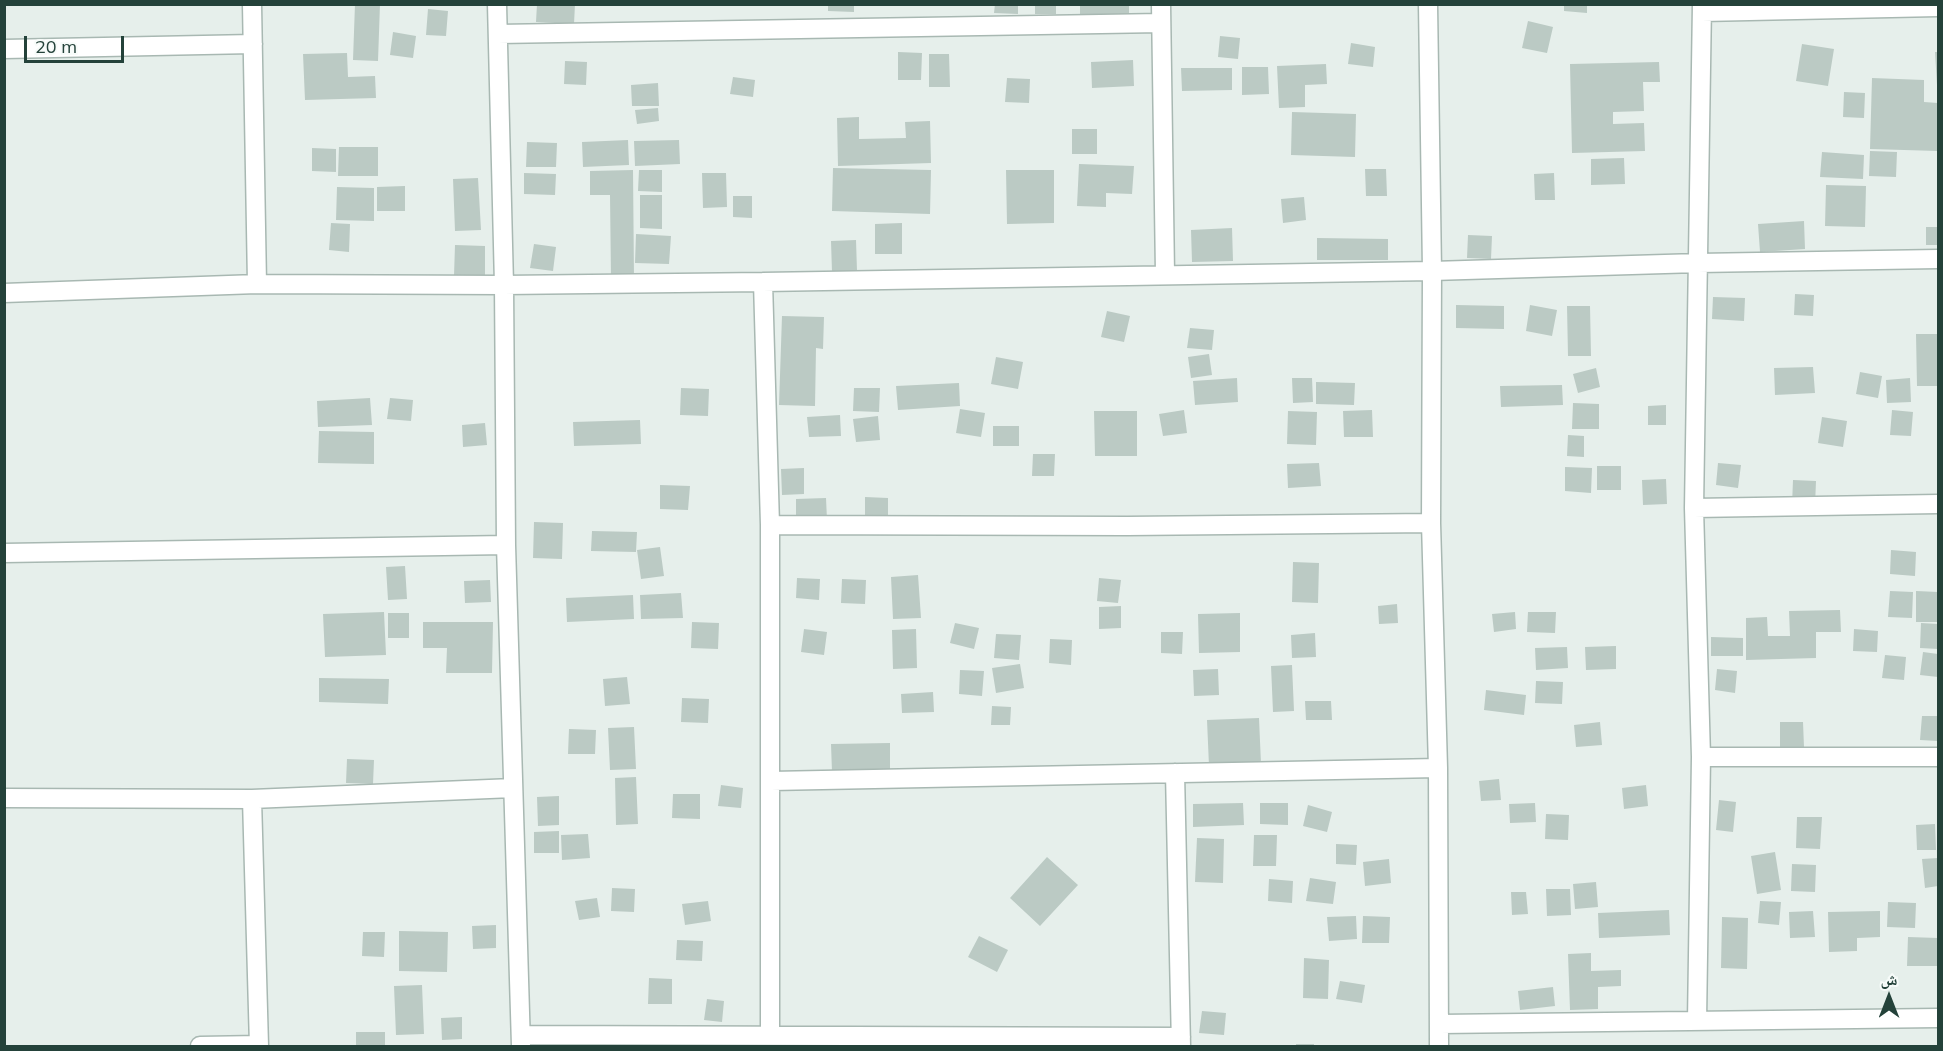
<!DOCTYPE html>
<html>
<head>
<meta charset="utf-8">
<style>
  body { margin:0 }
  #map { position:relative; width:1943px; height:1051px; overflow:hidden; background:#e6efeb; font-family:Mulish,"Noto Naskh Arabic",sans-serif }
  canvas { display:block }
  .frame { position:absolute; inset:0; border:6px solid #24423a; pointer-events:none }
  .north { position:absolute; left:1859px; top:967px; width:60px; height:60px; -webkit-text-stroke:4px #f7fbf9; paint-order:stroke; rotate:0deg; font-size:16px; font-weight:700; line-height:24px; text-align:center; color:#24423a }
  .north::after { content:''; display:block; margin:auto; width:21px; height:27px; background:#24423a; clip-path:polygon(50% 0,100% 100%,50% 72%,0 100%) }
  .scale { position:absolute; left:24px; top:36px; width:100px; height:27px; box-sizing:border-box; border:3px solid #24423a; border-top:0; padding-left:8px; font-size:18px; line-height:21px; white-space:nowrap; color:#24423a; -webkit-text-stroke:4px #f7fbf9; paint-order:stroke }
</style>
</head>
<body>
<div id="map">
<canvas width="1943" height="1051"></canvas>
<div class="frame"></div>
<div class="north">ش</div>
<div class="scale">20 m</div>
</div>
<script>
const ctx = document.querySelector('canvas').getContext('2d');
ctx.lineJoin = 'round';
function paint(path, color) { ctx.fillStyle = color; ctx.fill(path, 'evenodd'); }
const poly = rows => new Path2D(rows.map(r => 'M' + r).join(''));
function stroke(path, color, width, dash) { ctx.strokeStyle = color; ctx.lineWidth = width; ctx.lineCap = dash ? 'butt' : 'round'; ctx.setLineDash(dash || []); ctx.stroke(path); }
const building = poly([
  [355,4,380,4,378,61,353,60],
  [537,4,575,4,574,24,536,22],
  [828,4,854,4,854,12,828,11],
  [995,4,1018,4,1018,14,994,13],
  [1035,4,1056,4,1056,14,1035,14],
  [1080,4,1129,4,1129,22,1080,20],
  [1564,5,1587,5,1587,13,1564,11],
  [428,9,448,11,446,36,426,35],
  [1528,21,1553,27,1547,53,1522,48],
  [393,32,416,36,413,58,390,55],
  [1220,36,1240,38,1238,59,1218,57],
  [1351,43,1375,47,1373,67,1348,64],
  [1802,44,1834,49,1828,86,1796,81],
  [898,52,922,53,921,80,898,80],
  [1935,52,1938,52,1938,85,1937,85],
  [347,53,348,77,375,76,376,98,305,100,303,54],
  [929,54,949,54,950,87,929,87],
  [1133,60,1134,86,1092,88,1091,62],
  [565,61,587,62,586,85,564,84],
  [1659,62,1660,82,1643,82,1644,111,1613,112,1613,124,1644,123,1645,151,1572,153,1570,64],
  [1326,64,1327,84,1305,85,1305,107,1279,108,1277,66],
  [1242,67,1268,67,1269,94,1242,95],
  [1181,68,1232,68,1232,90,1182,91],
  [733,77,755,80,753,97,730,94],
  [1007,78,1030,79,1029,103,1005,102],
  [1872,78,1924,80,1924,102,1938,103,1938,151,1870,149],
  [658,83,659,106,632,106,631,85],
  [1844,92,1865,93,1864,118,1843,117],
  [658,108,659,121,637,124,635,110],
  [1292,112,1356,114,1355,157,1291,155],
  [859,117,859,139,906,138,905,122,930,121,931,163,838,166,837,118],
  [1072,129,1097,129,1097,154,1072,154],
  [628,140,629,165,583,167,582,142],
  [679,140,680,164,635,166,634,141],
  [527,142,557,143,556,167,526,167],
  [339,147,378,147,378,176,338,176],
  [312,148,336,149,336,172,312,171],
  [1870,151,1897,152,1896,177,1869,176],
  [1822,152,1864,155,1863,179,1820,177],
  [1624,158,1625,184,1591,185,1591,159],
  [1079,164,1134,166,1132,194,1106,193,1106,207,1077,206],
  [833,168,931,170,930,214,832,211],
  [1365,169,1386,169,1387,196,1366,196],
  [633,170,634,279,611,279,610,195,590,195,590,171],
  [639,170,662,170,662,192,638,191],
  [1006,170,1054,170,1054,223,1007,224],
  [524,173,556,174,555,195,524,194],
  [702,173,726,173,727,207,703,208],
  [1554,173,1555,200,1535,200,1534,174],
  [478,178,481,230,455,231,453,179],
  [1826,185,1866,186,1865,227,1825,226],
  [405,186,405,211,377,211,377,187],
  [337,187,374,188,374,221,336,220],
  [640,195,662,195,662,229,640,228],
  [733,196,752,196,752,218,733,217],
  [1304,197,1306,220,1283,223,1281,199],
  [1804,221,1805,249,1760,252,1758,224],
  [331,223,350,224,349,252,329,250],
  [902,223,902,254,875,254,875,224],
  [1926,227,1938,227,1938,245,1926,245],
  [1232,228,1233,261,1192,262,1191,230],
  [636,234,671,236,669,264,635,263],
  [1468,235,1492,236,1491,259,1467,258],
  [1317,238,1388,239,1388,260,1317,260],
  [856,240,857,271,832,272,831,241],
  [534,244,556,247,553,271,530,268],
  [455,245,485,246,485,277,454,276],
  [1795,294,1814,295,1813,316,1794,315],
  [1713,297,1745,298,1744,321,1712,319],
  [1456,305,1504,306,1504,329,1456,328],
  [1530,305,1557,310,1552,336,1526,331],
  [1567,306,1590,306,1591,356,1568,356],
  [1107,311,1130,316,1124,342,1101,337],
  [782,316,824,317,823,349,816,348,815,406,779,405],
  [1190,328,1214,330,1212,350,1187,348],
  [1916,334,1938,334,1938,386,1917,386],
  [1209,354,1212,375,1191,378,1188,357],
  [996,357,1023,362,1018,389,991,384],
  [1813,367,1815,393,1775,395,1774,368],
  [1596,368,1600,387,1578,393,1573,374],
  [1860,372,1882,376,1878,398,1856,394],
  [1237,378,1238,402,1195,405,1193,381],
  [1292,378,1312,378,1313,402,1293,403],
  [1910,378,1911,402,1887,403,1886,380],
  [1316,382,1355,383,1354,405,1316,404],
  [959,383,960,406,898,410,896,386],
  [1562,385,1563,405,1501,407,1500,386],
  [681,388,709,389,708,416,680,415],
  [854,388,880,388,879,412,853,411],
  [370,398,372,425,318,427,317,401],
  [390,398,413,400,411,421,387,419],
  [1573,403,1599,404,1599,429,1572,429],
  [1666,405,1666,425,1648,425,1648,406],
  [960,409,985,413,981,437,956,433],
  [1184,410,1187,433,1163,436,1159,414],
  [1372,410,1373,437,1344,437,1343,411],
  [1892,410,1913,412,1911,436,1890,435],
  [1094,411,1137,411,1137,456,1095,456],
  [1288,411,1317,412,1316,445,1287,444],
  [840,415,841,436,809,437,807,417],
  [878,416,880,440,856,442,853,419],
  [1822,417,1847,421,1843,447,1818,443],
  [640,420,641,444,574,446,573,422],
  [485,423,487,445,463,447,462,425],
  [993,426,1019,426,1019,446,993,446],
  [319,431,374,432,374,464,318,463],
  [1568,435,1584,436,1584,457,1567,456],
  [1033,454,1055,454,1054,476,1032,476],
  [1319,463,1321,486,1288,488,1287,464],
  [1718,463,1741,465,1738,488,1716,485],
  [1597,466,1621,466,1621,490,1597,490],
  [1565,467,1592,468,1591,493,1565,491],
  [804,468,804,494,782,495,781,469],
  [1666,479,1667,504,1643,505,1642,480],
  [1793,480,1816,481,1815,506,1792,505],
  [660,485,690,486,688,510,660,509],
  [865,497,888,498,888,522,865,521],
  [826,498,827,520,796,522,796,499],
  [534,522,563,523,562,559,533,558],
  [592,531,637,532,636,552,591,551],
  [660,547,664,576,641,579,637,550],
  [1891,550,1916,552,1915,576,1890,574],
  [1293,562,1319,563,1318,603,1292,602],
  [405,566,407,599,388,600,386,567],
  [918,575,921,618,893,619,891,577],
  [797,578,820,579,819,600,796,598],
  [1099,578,1121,580,1118,603,1097,601],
  [842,579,866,580,865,604,841,603],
  [490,580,491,602,465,603,464,581],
  [1890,591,1913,592,1912,618,1888,617],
  [1916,591,1938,592,1938,622,1916,622],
  [681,593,683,618,641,619,640,595],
  [633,595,634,619,567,622,566,598],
  [1397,604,1398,623,1379,624,1378,606],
  [1121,606,1121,628,1099,629,1099,607],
  [1840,610,1841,632,1816,632,1816,658,1746,660,1746,618,1767,617,1768,636,1790,636,1789,611],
  [384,612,386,655,325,657,323,614],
  [1515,612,1516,629,1494,632,1492,614],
  [1528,612,1556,612,1555,633,1527,632],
  [388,613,409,613,409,638,388,638],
  [1240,613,1240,652,1199,653,1198,614],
  [423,622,493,622,492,673,446,673,447,648,423,648],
  [692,622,719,623,718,649,691,648],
  [955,623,979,628,974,649,950,643],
  [1921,623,1938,624,1938,649,1920,648],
  [804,629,827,632,824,655,801,652],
  [916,629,917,668,893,669,892,630],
  [1854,629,1878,631,1877,652,1853,651],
  [1161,632,1183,632,1182,654,1161,653],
  [1315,633,1316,657,1292,658,1291,635],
  [996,634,1021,635,1019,660,994,658],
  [1711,637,1743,638,1743,656,1711,656],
  [1050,639,1072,640,1071,665,1049,663],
  [1616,646,1616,669,1586,670,1585,647],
  [1567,647,1568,668,1536,670,1535,648],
  [1923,652,1938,654,1938,677,1920,675],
  [1885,655,1906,657,1904,680,1882,678],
  [1020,664,1024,688,996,693,992,668],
  [1292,665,1294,711,1273,712,1271,666],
  [1218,669,1219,695,1194,696,1193,670],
  [1717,669,1737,671,1735,693,1715,690],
  [960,670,984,671,982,696,959,694],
  [627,677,630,704,605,706,603,679],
  [319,678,389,679,388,704,319,702],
  [1536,681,1563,682,1562,704,1535,703],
  [1486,690,1526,695,1524,715,1484,710],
  [933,692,934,712,902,713,901,694],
  [682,698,709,699,708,723,681,722],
  [1305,701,1331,701,1332,720,1306,720],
  [992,706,1011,707,1010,725,991,725],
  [1922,716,1938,716,1938,741,1920,740],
  [1259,718,1261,764,1209,766,1207,720],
  [1600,722,1602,745,1576,747,1574,725],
  [1780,722,1803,722,1804,747,1780,747],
  [634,727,636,769,610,770,608,728],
  [569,729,596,730,595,754,568,754],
  [890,743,890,770,832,772,831,744],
  [347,759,374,760,373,784,346,783],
  [636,777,638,824,616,825,615,778],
  [1499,779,1501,800,1481,801,1479,781],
  [721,785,743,788,741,808,718,806],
  [1646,785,1648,806,1624,809,1622,788],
  [673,794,700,794,700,819,672,818],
  [559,796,559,825,538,826,537,797],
  [1719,800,1736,802,1733,832,1716,830],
  [1243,803,1244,825,1193,827,1193,804],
  [1260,803,1288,803,1288,825,1260,824],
  [1535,803,1536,822,1510,823,1509,804],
  [1308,805,1332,812,1327,832,1303,826],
  [1546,814,1569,815,1568,840,1545,839],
  [1797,817,1822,817,1820,849,1796,848],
  [1935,824,1936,850,1917,850,1916,825],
  [559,831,559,853,534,853,534,832],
  [588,834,590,858,562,860,561,835],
  [1254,835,1277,835,1276,866,1253,866],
  [1197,838,1224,839,1223,883,1195,882],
  [1336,844,1357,845,1356,865,1336,864],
  [1775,852,1781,890,1757,894,1751,856],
  [1047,857,1078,885,1040,926,1010,898],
  [1938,858,1938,886,1925,888,1922,859],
  [1389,859,1391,883,1365,886,1363,862],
  [1792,864,1816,865,1815,892,1791,891],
  [1310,878,1336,882,1333,904,1306,901],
  [1269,879,1293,881,1292,903,1268,901],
  [1596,882,1598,907,1575,909,1573,884],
  [612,888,635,889,634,912,611,911],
  [1546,889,1570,889,1571,915,1547,916],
  [1511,892,1526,892,1528,914,1512,915],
  [597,898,600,917,579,920,575,901],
  [708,901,711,921,685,925,682,904],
  [1760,901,1781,902,1779,925,1758,923],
  [1888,902,1916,903,1915,928,1887,927],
  [1669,910,1670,935,1599,938,1598,913],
  [1813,911,1815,937,1790,938,1789,912],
  [1880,911,1880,937,1857,938,1857,951,1829,952,1828,912],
  [1356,916,1357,939,1329,941,1327,917],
  [1363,916,1390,917,1389,943,1362,943],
  [1722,917,1748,918,1747,969,1721,968],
  [496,925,496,948,473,949,472,926],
  [399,931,448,932,447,972,399,971],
  [363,932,385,932,384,957,362,956],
  [979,936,1008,950,997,972,968,957],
  [1908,937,1938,938,1938,966,1907,966],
  [677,940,703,941,702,961,676,960],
  [1591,953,1591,971,1621,970,1621,986,1598,987,1598,1009,1570,1010,1568,954],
  [1304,958,1329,960,1328,999,1303,998],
  [649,978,672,979,672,1004,648,1004],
  [1340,981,1365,985,1362,1003,1336,999],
  [422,985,424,1034,396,1035,394,986],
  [1553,987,1555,1006,1520,1010,1518,991],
  [707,999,724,1001,722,1022,704,1020],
  [1202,1011,1226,1013,1224,1035,1199,1033],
  [462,1017,462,1039,442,1040,441,1018],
  [356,1032,385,1032,385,1046,356,1046],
  [1296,1044,1314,1044,1314,1046,1296,1046]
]);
const street = poly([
  [252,4,257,284],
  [497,4,504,285,506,545,521,1046],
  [1161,4,1165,274],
  [1428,4,1432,271,1431,523,1438,768,1439,1046],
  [1702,12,1938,7],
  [498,34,1161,23],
  [4,49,253,44],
  [763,282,770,525,770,1035],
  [4,293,257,284,504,285,763,282,1432,271,1698,263,1938,259],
  [1694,508,1938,504],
  [770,525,1127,526,1431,523],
  [4,553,506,545],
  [1701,757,1938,757],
  [1175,773,1181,1046],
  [771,781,1438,768],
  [4,798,252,799,513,788],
  [252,799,259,1046],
  [1697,1021,1701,757,1694,508,1702,4],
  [1440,1024,1938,1018],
  [521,1035,1181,1037],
  [200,1046,259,1045]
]);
paint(building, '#bbcac4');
stroke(street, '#a8b8b2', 21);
stroke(street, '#fff', 18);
</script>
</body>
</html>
